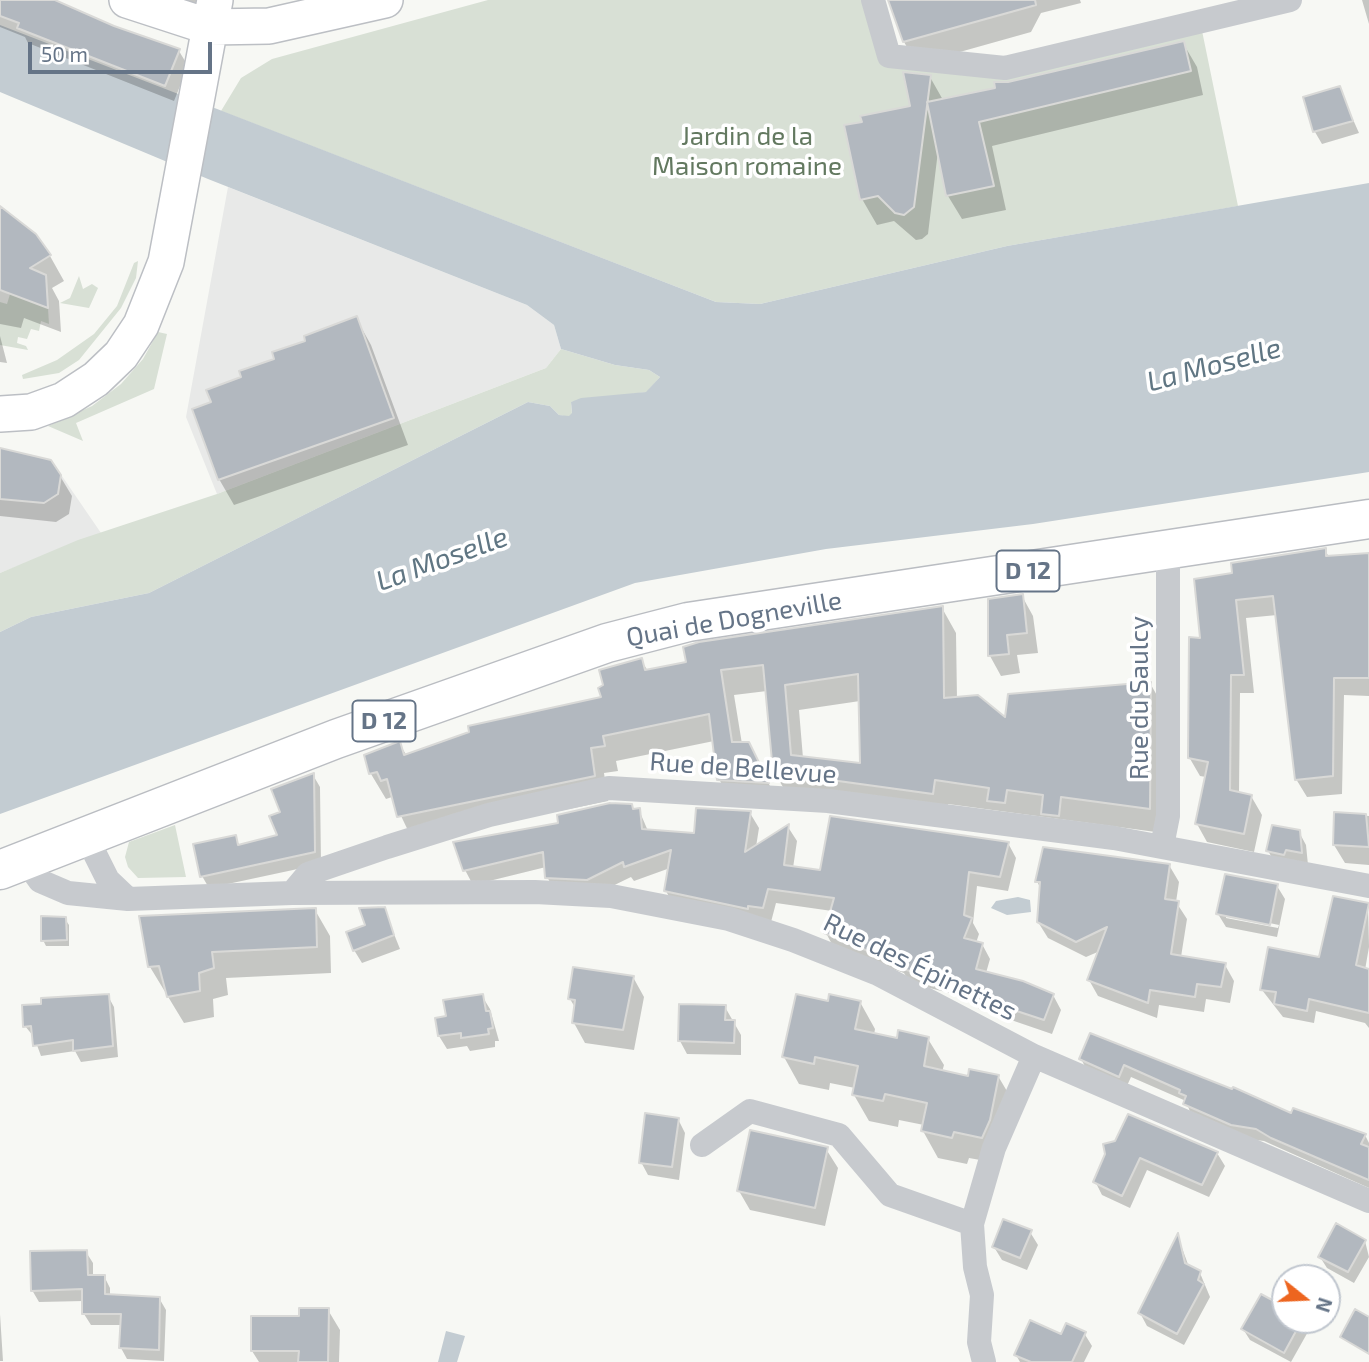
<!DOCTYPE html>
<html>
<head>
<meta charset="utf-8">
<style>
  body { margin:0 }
  #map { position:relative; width:1369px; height:1362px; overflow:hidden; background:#f7f8f4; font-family:"Exo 2",sans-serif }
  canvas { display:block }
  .north { position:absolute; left:1271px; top:1264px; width:70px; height:70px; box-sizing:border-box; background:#fff; border:2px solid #c1c7cf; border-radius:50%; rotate:108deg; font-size:19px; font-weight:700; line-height:28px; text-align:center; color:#657487 }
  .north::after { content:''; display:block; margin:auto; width:24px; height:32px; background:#ed651f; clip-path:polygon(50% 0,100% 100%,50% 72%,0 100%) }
  .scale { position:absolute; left:28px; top:42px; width:184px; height:32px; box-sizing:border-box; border:4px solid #657487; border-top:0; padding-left:9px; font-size:21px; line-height:24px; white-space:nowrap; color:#657487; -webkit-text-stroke:5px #fff; paint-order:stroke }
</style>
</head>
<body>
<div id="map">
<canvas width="1369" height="1362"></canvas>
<div class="north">N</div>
<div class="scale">50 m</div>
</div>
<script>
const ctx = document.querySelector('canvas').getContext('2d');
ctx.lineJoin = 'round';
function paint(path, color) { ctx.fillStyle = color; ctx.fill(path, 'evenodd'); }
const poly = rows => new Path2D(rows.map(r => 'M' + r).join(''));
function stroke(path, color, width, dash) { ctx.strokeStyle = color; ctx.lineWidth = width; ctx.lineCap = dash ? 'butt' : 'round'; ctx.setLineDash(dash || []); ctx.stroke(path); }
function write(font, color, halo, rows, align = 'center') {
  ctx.font = font + ' "Exo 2",sans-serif'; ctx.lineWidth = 7; ctx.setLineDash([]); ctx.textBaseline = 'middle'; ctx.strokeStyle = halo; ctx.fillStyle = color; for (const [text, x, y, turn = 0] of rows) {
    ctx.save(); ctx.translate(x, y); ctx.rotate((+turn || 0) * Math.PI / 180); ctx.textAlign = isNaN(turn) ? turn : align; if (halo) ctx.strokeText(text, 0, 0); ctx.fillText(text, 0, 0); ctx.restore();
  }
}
const built = poly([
  [228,187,527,305,554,325,561,349,546,368,217,494,186,417],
  [0,448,51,460,101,533,0,573]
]);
const green = poly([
  [488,0,873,0,889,56,1005,68,1200,21,1238,206,1007,246,760,304,716,302,221,111,241,78,272,59],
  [138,261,136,278,121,308,79,360,59,373,23,379,22,375,57,360,94,334,117,306,134,263],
  [79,276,83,289,92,284,98,288,89,308,60,303,70,298],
  [10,294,48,308,49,324,41,321,39,331,31,329,27,339,18,337,17,343,26,346,28,350,0,345,0,302,7,304],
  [158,332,167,334,154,389,76,423,83,441,48,426,92,406,121,384,143,359],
  [561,349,615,365,649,370,660,377,647,392,571,402,572,414,569,417,559,415,550,406,528,402,149,593,31,617,0,632,0,573,78,540,217,494,546,368],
  [175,825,186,877,138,878,128,867,125,857,129,842]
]);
const water = poly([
  [0,25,716,302,760,304,1007,246,1369,183,1369,472,1033,524,826,549,635,583,0,814,0,632,31,617,149,593,528,402,550,406,559,415,569,416,572,413,571,402,581,398,646,392,660,377,649,370,615,365,561,349,554,325,527,305,208,179,0,92],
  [1018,897,1030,900,1031,912,1007,915,991,908,996,901],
  [446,1331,465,1336,457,1362,438,1362]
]);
const shadow = poly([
  [0,0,49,0,179,51,188,66,174,101,28,43,25,37,0,27],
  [169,0,204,0,196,10],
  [891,0,1080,0,1081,3,1041,13,1031,32,917,64,904,42],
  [1362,0,1369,0,1369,24],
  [1183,43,1197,67,1203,95,992,146,1006,210,962,219,948,196,938,151,928,234,922,239,916,240,894,221,877,225,862,199,864,123,912,107,930,77,943,100],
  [1339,88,1359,133,1322,144,1315,132,1306,98],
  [0,211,27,229,50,256,64,281,52,288,59,301,61,332,24,318,21,328,0,324],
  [356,318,371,345,408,445,234,505,219,479,213,403,276,360],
  [0,336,7,363,0,362],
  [0,449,32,455,60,476,72,496,69,514,56,522,0,516],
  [1325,550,1329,557,1369,555,1369,696,1344,695,1342,794,1307,797,1296,779,1277,615,1246,618,1254,693,1240,693,1239,794,1251,796,1262,815,1254,852,1207,842,1197,824,1206,777,1200,776,1189,757,1202,640,1234,575],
  [1022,596,1033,616,1038,653,1017,655,1020,673,1001,676,990,656],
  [942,608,956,633,957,699,1006,720,1150,683,1164,708,1163,833,948,804,946,818,789,797,774,772,767,691,734,695,742,744,748,744,781,807,733,804,719,779,714,741,616,761,618,771,604,773,608,801,413,841,392,797,386,799,371,774,366,756,399,743,407,756,603,699,641,660,648,671],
  [860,701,861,765,803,758,799,710],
  [313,775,320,787,321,864,209,888,202,876,235,837,240,846,279,836,282,813],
  [639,810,648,831,696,835,750,813,759,828,756,847,788,827,797,841,793,868,821,872,1008,843,1016,858,1008,891,977,886,973,923,979,934,976,943,982,944,990,959,986,973,1053,995,1061,1010,1052,1034,979,1009,973,999,910,983,904,973,834,948,826,933,832,911,776,903,771,922,674,906,666,891,670,868,634,881,631,877,596,894,556,892,547,877,546,867,473,885,465,870],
  [1336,814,1369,816,1369,865,1345,863,1334,845],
  [1299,832,1306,845,1308,865,1276,864,1268,851],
  [1169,865,1179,882,1176,902,1187,919,1181,957,1225,965,1234,981,1230,1003,1206,999,1204,1012,1159,1005,1157,1018,1098,996,1089,980,1100,951,1086,957,1048,938,1038,922,1041,890,1037,881],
  [1277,886,1285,899,1277,937,1226,927,1218,914],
  [1226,914,1279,925,1278,928,1226,918],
  [1368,905,1369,947,1365,970,1369,971,1369,1028,1365,1023,1316,1011,1314,1023,1283,1017,1262,990,1320,959],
  [384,909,400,949,362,963,354,950,368,927],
  [315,910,330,936,331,973,226,978,228,995,213,999,214,1017,184,1023,150,967],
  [65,919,69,925,69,946,46,946,43,940],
  [633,977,644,997,634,1050,585,1043,574,1023,576,1009,570,999],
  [108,996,114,1007,118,1057,81,1062,75,1051,41,1056,34,1037,25,1026],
  [482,996,490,1009,499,1041,495,1041,495,1047,470,1051,467,1046,447,1049,439,1036,448,1018],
  [860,1002,875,1029,874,1035,898,1040,928,1039,944,1065,942,1072,969,1078,998,1076,1014,1103,997,1163,969,1158,967,1164,938,1158,923,1131,924,1125,899,1120,898,1127,869,1121,854,1095,855,1088,830,1083,829,1090,799,1084,784,1057,829,1003],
  [725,1007,741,1035,741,1055,687,1054,680,1041],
  [1091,1035,1292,1115,1365,1135,1369,1143,1369,1188,1264,1141,1240,1138,1192,1117,1186,1101,1131,1077,1126,1088,1088,1072,1081,1059],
  [678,1119,685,1133,679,1180,648,1175,641,1162],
  [826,1149,838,1168,825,1226,750,1210,739,1191],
  [1217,1153,1225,1166,1209,1197,1147,1170,1130,1208,1102,1195,1095,1181,1106,1154],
  [1030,1232,1038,1245,1027,1270,1002,1260,994,1247],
  [1178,1237,1189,1267,1200,1273,1210,1297,1184,1345,1147,1326,1140,1313],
  [1365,1241,1369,1257,1354,1283,1327,1268,1320,1257],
  [86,1252,93,1263,93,1276,104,1276,110,1288,110,1296,159,1298,166,1310,164,1361,127,1359,121,1348,122,1325,91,1325,84,1314,84,1301,39,1302,32,1290],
  [1285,1309,1285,1320,1303,1320,1309,1330,1291,1362,1250,1340,1243,1329],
  [328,1310,340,1330,339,1362,259,1362,252,1351,300,1318],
  [0,1314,3,1361,0,1361],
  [1084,1333,1092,1346,1084,1362,1020,1362,1016,1355,1062,1336]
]);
const building = poly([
  [0,0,55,0,114,26,180,49,165,86,17,28,19,23,0,16,0,0],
  [888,0,1035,0,1036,5,903,42,888,0],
  [1184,41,1191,71,979,122,994,186,946,196,927,102,995,88,994,82,1008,82,1184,41],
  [903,72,931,75,914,207,904,215,895,213,878,196,860,200,844,125,862,122,860,116,910,106,903,72],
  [1340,86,1353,121,1313,132,1303,97,1340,86],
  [0,206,36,234,51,255,30,268,46,275,48,308,0,290,0,206],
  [357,316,394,418,218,480,192,409,211,402,206,390,241,377,239,371,274,359,272,352,305,341,304,336,357,316],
  [0,448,51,460,61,475,58,494,44,503,0,499,0,448],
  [1326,548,1326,556,1369,553,1369,678,1334,678,1333,776,1295,780,1273,596,1236,600,1244,675,1231,675,1230,790,1252,795,1244,834,1195,824,1208,762,1188,758,1189,637,1200,638,1194,579,1232,573,1231,563,1326,548],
  [1023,594,1027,633,1007,635,1009,654,988,656,988,599,1023,594],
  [943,606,944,698,978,695,1005,717,1008,694,1151,682,1150,809,1061,797,1059,816,1041,814,1043,795,1007,790,1005,803,987,801,989,788,935,780,933,794,773,772,763,665,721,670,732,742,749,742,769,783,717,780,709,714,603,736,605,746,591,748,595,776,397,817,387,779,381,781,377,772,369,774,364,755,400,741,404,755,469,732,468,726,601,697,598,688,603,685,599,670,642,658,645,670,686,662,683,647,699,642,943,606],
  [858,674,860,763,791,755,785,685,858,674],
  [314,773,315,852,200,877,193,844,236,835,238,845,277,835,269,816,280,812,271,789,314,773],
  [610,803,632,804,633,809,640,808,642,829,694,833,696,808,751,811,745,852,789,824,784,865,820,870,830,816,1009,842,1000,877,969,872,964,915,972,918,964,938,983,943,976,969,1023,981,1054,994,1044,1020,968,995,970,987,899,968,902,961,873,953,824,933,834,898,768,889,763,908,748,906,748,909,664,891,671,850,624,867,623,862,587,880,545,878,543,852,463,871,453,842,558,823,557,815,610,803],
  [1334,812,1366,814,1369,847,1333,845,1334,812],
  [1272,825,1300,830,1302,853,1286,850,1284,855,1266,851,1272,825],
  [1043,847,1170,864,1165,899,1179,901,1171,954,1226,963,1221,987,1197,984,1195,997,1150,990,1148,1003,1087,980,1107,927,1076,942,1037,922,1040,882,1035,882,1043,847],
  [1225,874,1278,884,1270,925,1216,914,1225,874],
  [1333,896,1369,903,1356,965,1369,969,1369,1013,1309,999,1307,1011,1274,1004,1276,992,1260,990,1268,947,1319,957,1333,896],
  [385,907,394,935,353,951,346,932,365,925,359,908,385,907],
  [316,908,317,947,212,952,214,968,199,973,200,991,167,997,159,966,148,967,139,916,316,908],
  [41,916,66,917,67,940,41,941,41,916],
  [573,967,634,976,623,1030,572,1023,575,1000,568,999,573,967],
  [109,994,113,1046,73,1051,73,1040,33,1046,31,1026,23,1027,22,1005,41,1004,41,998,109,994],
  [483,994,486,1011,490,1011,493,1028,488,1029,489,1034,461,1038,461,1033,438,1036,435,1018,446,1016,443,1000,483,994],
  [796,994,828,1001,829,994,861,1001,855,1029,897,1038,898,1030,929,1037,924,1066,968,1076,969,1069,999,1075,990,1120,982,1138,954,1132,952,1138,921,1131,927,1103,885,1094,883,1101,852,1095,858,1066,815,1057,814,1064,782,1057,796,994],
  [679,1004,726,1005,725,1020,735,1020,734,1043,678,1041,679,1004],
  [1090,1033,1232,1089,1233,1087,1291,1113,1293,1108,1366,1134,1361,1144,1369,1147,1369,1180,1271,1138,1256,1129,1231,1125,1183,1104,1186,1096,1179,1093,1180,1090,1124,1065,1119,1077,1079,1059,1090,1033],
  [645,1113,679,1118,672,1167,639,1163,645,1113],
  [1128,1114,1218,1152,1202,1185,1140,1158,1122,1196,1093,1182,1105,1154,1103,1144,1115,1141,1128,1114],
  [750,1130,828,1147,815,1208,737,1191,750,1130],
  [1003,1219,1032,1230,1020,1258,992,1247,1003,1219],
  [1336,1223,1366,1240,1348,1272,1318,1257,1336,1223],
  [1178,1233,1185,1263,1201,1271,1198,1280,1204,1284,1177,1334,1138,1313,1178,1233],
  [87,1250,88,1275,105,1275,105,1294,160,1297,159,1350,119,1348,121,1314,82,1314,82,1289,31,1291,30,1251,87,1250],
  [1261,1294,1285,1307,1285,1320,1302,1320,1284,1353,1241,1329,1261,1294],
  [299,1308,329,1308,328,1362,298,1362,299,1351,251,1351,251,1316,299,1316,299,1308],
  [1355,1309,1369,1317,1369,1354,1340,1337,1355,1309],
  [1030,1320,1061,1334,1066,1323,1086,1332,1072,1362,1031,1362,1014,1355,1030,1320]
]);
const street = poly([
  [873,0,889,56,1005,68,1290,0],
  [86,836,108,880,128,899],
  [1162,846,1168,816,1168,549],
  [25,860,40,881,68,893,128,899,292,893,535,892,611,896,729,919,793,940,876,973,1034,1056,1369,1201],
  [292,893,308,874,387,847,489,815,609,788,828,801,1114,838,1369,886],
  [702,1145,750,1111,839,1135,890,1195,972,1224],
  [984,1362,979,1342,982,1295,975,1267,972,1224,994,1148,1034,1056]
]);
const secondary = poly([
  [127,0,210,27,269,26,385,0],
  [0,414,31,412,64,400,96,379,121,355,141,325,166,262,215,0]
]);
const primary = poly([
  [0,870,336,739,607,643,688,622,1369,519]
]);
const shields = [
  [1028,571,63],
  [384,721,63]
];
const shieldNames = [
  ["D 12",1028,571],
  ["D 12",384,721]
];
const parkNames = [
  ["Jardin de la",747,136],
  ["Maison romaine",747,166]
];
const streetNames = [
  ["Quai de Dogneville",734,619,-10],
  ["Rue du Saulcy",1139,698,-90],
  ["Rue de Bellevue",743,768,4],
  ["Rue des Épinettes",920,967,26]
];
const waterNames = [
  ["La Moselle",1214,365,-15],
  ["La Moselle",442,559,-20]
];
paint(built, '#e8e9e8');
paint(green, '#d8e0d5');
paint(water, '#c3ccd2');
paint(shadow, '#0003');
paint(building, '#b2b8bf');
stroke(building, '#d9d9d7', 2);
stroke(secondary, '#bcbfc4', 38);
stroke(primary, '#babdc2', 41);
stroke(street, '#c7cace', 24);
stroke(secondary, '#fff', 35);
stroke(primary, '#fff', 38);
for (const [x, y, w] of shields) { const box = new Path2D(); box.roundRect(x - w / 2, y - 20.5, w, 41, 5); ctx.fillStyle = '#fff'; ctx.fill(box); stroke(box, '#657487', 2); }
write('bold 24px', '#657487', null, shieldNames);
write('26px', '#637960', '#fff', parkNames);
write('26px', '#657487', '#fff', streetNames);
write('italic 28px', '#607683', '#fff', waterNames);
</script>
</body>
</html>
